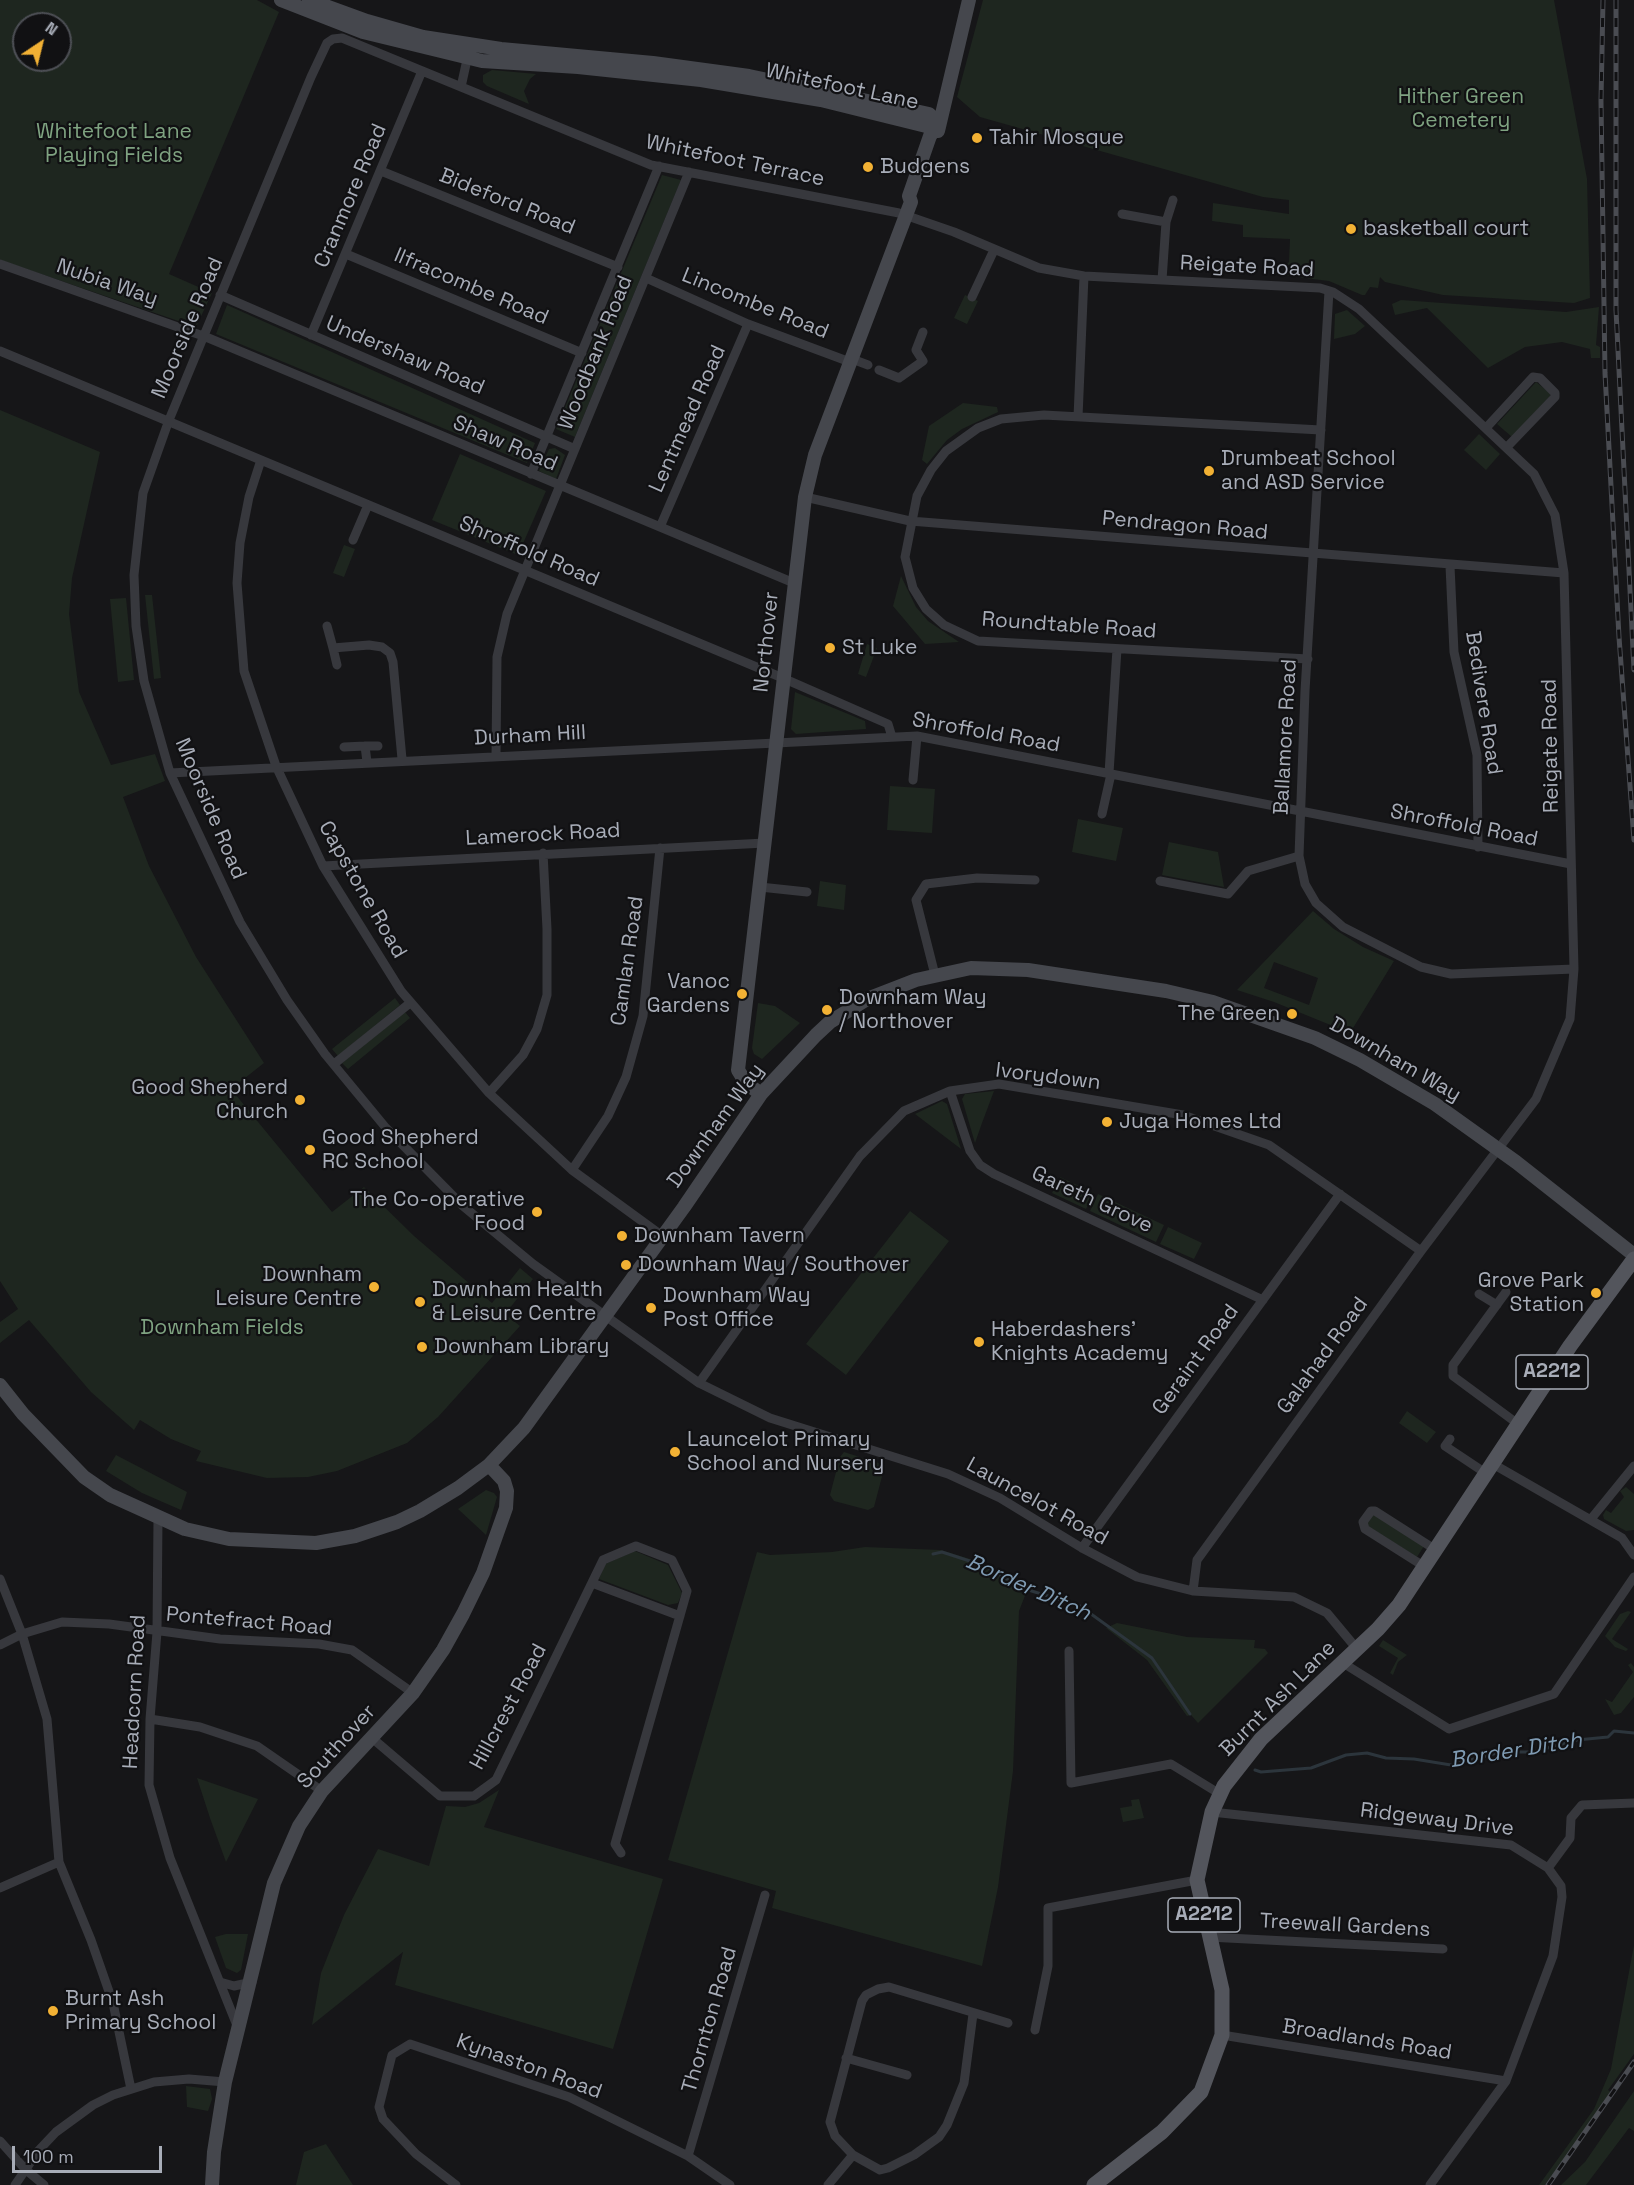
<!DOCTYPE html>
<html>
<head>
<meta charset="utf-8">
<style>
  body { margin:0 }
  #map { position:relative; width:1634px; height:2185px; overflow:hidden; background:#161618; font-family:"Space Grotesk",sans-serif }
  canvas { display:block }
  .north { position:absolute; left:12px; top:12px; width:60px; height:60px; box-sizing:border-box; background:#111113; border:2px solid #4d4f55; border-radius:50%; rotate:35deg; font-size:16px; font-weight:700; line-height:24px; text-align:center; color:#a8adb8 }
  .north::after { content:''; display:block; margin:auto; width:21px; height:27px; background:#f2b134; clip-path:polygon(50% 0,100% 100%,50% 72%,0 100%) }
  .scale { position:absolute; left:12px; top:2146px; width:150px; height:27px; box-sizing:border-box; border:3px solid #a8adb8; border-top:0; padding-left:8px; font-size:18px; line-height:21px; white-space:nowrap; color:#a8adb8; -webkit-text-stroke:4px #111113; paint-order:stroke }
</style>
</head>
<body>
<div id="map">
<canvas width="1634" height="2185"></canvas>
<div class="north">N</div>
<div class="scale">100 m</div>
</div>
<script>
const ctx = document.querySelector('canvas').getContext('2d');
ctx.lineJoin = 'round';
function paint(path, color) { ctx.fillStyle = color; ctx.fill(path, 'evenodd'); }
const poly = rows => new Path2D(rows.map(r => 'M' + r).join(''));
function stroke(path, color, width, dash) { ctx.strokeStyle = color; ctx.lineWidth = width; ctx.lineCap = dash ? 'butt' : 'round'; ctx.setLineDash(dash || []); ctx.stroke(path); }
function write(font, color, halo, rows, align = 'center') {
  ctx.font = font + ' "Space Grotesk",sans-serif'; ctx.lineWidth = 4.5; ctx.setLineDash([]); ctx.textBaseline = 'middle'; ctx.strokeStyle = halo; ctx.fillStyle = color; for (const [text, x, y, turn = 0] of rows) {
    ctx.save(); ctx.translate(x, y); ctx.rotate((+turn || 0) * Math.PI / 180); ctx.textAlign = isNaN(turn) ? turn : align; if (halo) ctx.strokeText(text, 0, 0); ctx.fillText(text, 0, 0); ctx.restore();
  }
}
const green = poly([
  [0,0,257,0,279,12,169,274,212,293,196,327,0,260],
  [24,24,60,24,60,60,24,60],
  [983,0,1554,0,1587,179,1590,298,1574,303,1443,295,1385,282,1380,277,1378,288,1370,287,1365,295,1362,295,1329,281,1288,276,1283,268,1289,262,1290,239,1243,237,1243,225,1212,221,1213,203,1289,214,1289,200,1263,197,980,117,957,97],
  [492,70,536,74,530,79,524,91,529,104,487,86,483,82,483,75],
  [662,175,681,180,575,437,556,429],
  [965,295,978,301,967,324,954,318],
  [1401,300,1566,312,1599,307,1596,345,1600,347,1600,358,1591,358,1590,349,1562,342,1525,347,1488,368,1427,308,1395,315,1392,304],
  [227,305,535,443,527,463,216,334],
  [1347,310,1365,326,1355,334,1334,339,1335,314],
  [1536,382,1550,393,1550,396,1512,437,1497,424],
  [963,403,997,407,998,412,962,429,947,440,927,464,922,460,929,426],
  [0,410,100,452,72,578,69,614,79,692,111,765,155,754,165,781,123,797,149,866,196,957,264,1063,231,1089,332,1212,364,1187,414,1236,492,1303,520,1268,533,1279,505,1314,520,1326,438,1417,407,1443,337,1471,308,1477,267,1478,196,1461,201,1451,171,1439,140,1420,134,1430,91,1392,29,1320,0,1343,0,1322,18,1309,0,1281],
  [1479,434,1500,454,1486,470,1464,450],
  [555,448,565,455,556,479,539,471,549,449],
  [460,454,546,491,518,555,432,520],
  [344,545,355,549,344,577,333,573],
  [901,576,916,607,928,621,959,642,925,644,893,606],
  [145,595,152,595,161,678,154,679],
  [126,598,134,680,118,682,110,599],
  [867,644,877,648,866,677,858,674],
  [795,692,865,721,866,729,796,734,791,729],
  [890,786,935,789,932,833,887,830],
  [1078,819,1123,828,1116,861,1072,852],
  [1169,842,1218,852,1224,887,1162,875],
  [820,881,846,885,844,910,817,906],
  [1313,911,1334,929,1363,947,1394,961,1350,1033,1274,1002,1237,990],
  [1274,962,1318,978,1309,1005,1264,988],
  [395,998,400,1005,338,1056,332,1049],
  [758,1003,775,1006,800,1023,762,1059,754,1054,752,1048],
  [405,1012,410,1018,348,1069,342,1063],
  [994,1091,982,1123,975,1143,962,1099,965,1094],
  [942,1101,947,1104,961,1149,915,1114],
  [1060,1177,1094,1193,1086,1209,1052,1193],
  [1098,1194,1164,1225,1156,1242,1090,1211],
  [910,1211,949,1241,846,1375,806,1344],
  [1168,1227,1202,1243,1194,1259,1160,1244],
  [1407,1411,1436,1432,1427,1443,1399,1423],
  [844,1452,885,1465,874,1507,868,1510,834,1501,830,1495,840,1457],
  [116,1455,187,1492,181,1510,142,1493,106,1471],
  [1626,1487,1634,1494,1634,1530,1626,1531,1604,1519,1603,1515,1606,1510,1611,1513,1624,1497,1620,1491],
  [486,1490,494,1493,497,1497,486,1535,458,1509],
  [1373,1514,1424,1546,1417,1557,1366,1525],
  [865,1547,941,1550,986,1564,1028,1588,1019,1611,1013,1771,998,1887,982,1966,772,1908,776,1891,668,1860,757,1552,770,1555,832,1552],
  [635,1551,668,1565,682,1593,678,1603,668,1605,599,1579,605,1564],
  [1628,1611,1631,1612,1612,1639,1628,1649,1626,1651,1615,1647,1605,1636,1620,1614],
  [1117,1623,1187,1637,1255,1640,1254,1648,1265,1649,1268,1653,1198,1723,1191,1715,1187,1716,1147,1660,1106,1628],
  [1383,1640,1407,1655,1398,1662,1393,1675,1390,1673,1398,1658,1379,1646],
  [1631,1663,1634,1667,1634,1697,1621,1713,1614,1715,1605,1699,1612,1702,1633,1672,1628,1665],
  [197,1778,258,1799,226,1862,210,1818],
  [499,1790,484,1827,663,1879,613,2049,395,1985,403,1952,312,2025,321,1973,344,1915,378,1849,429,1866,446,1806,465,1807,479,1803],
  [1139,1799,1144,1818,1123,1822,1120,1808,1132,1806,1131,1800],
  [226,1934,248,1934,241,1970,237,1973,226,1968,215,1937],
  [1634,1945,1634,2054,1608,2090,1612,2093,1565,2159,1545,2185,1539,2185,1594,2109,1611,2069],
  [186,2086,210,2089,212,2099,208,2111,187,2107],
  [1634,2091,1634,2131,1629,2128,1586,2185,1561,2185,1585,2162],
  [326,2144,353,2185,296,2185,304,2152]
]);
const stream = poly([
  [933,1554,942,1552,985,1566,1022,1588,1080,1606,1152,1658,1190,1714],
  [1255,1770,1261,1772,1311,1768,1346,1755,1367,1753,1386,1758,1414,1759,1451,1765,1501,1752,1533,1752,1577,1740,1608,1737,1614,1731,1634,1733]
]);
const street = poly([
  [461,87,468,55],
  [381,171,618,267],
  [1122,214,1166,222,1162,280],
  [1166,222,1173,200],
  [346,254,582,353],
  [0,264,206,337,794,583],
  [646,278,748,324,850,362],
  [1329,291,1305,691,1299,856,1305,884,1316,903,1343,927,1421,967,1451,974,1574,969],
  [220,295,575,449],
  [972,297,994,250],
  [311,335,422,71],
  [0,351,778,676,888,724,892,737],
  [852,359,868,365],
  [879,370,899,378,923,361,916,350,923,332],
  [1078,417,1084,276],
  [1486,428,1533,377,1540,378,1555,393,1555,397,1507,447],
  [261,460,249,497,240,543,237,583,244,671,276,766,323,866,401,991,489,1093,572,1170,661,1235],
  [531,474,659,166],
  [805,497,910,521,1564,573],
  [660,527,748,324],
  [353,540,368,505],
  [1450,566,1454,652,1477,755,1478,847],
  [327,626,333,648,369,645,382,647,390,653,393,662,402,759],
  [333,648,337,665],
  [1308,659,978,641,944,625,926,609,913,588,905,557,917,496,931,470,946,451,978,428,1001,419,1044,415,1321,430],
  [344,747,365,746],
  [496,756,497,657,507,614,689,172],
  [367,762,365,746,378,746],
  [170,773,917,736,1571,864],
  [1109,773,1117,649],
  [913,780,917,736],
  [1102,814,1111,774],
  [323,866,765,843],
  [1160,881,1228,894,1248,871,1299,856],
  [760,887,807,892],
  [935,975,916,900,926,884,977,878,1035,880],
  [334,1064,410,1003],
  [950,1091,970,1151,980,1165,994,1174,1263,1300],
  [489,1093,523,1055,537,1029,547,995,547,929,543,853],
  [572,1170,608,1116,626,1077,643,1016,660,848],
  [1506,1292,1453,1365,1453,1376,1518,1424],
  [1479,1294,1497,1305],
  [699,1383,860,1156,904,1111,950,1091,999,1084,1183,1115,1269,1145,1421,1251],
  [1450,1439,1445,1446,1487,1474],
  [1493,1464,1622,1538,1634,1555],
  [158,1518,157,1632,150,1719,149,1785,170,1858,238,2028],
  [1591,1519,1634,1466],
  [1082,1548,1340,1194],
  [1425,1567,1365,1529,1363,1522,1371,1511,1375,1511,1436,1550],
  [0,1579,22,1634,47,1719,59,1862,91,1940,113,2003,131,2089],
  [592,1583,680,1616],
  [1193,1591,1197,1560,1421,1251,1536,1099,1570,1019,1574,969,1564,573,1555,515,1534,474,1359,309,1333,292,1320,288,1084,276,1039,268,954,232,899,213,651,165,342,38,333,39,327,43,311,77,169,420,143,493,134,575,136,626,144,681,170,773,240,922,287,1000,325,1054,386,1128,463,1206,533,1264,699,1383,770,1418,948,1474,1000,1498,1082,1548,1137,1577,1193,1591,1294,1597,1327,1613,1357,1649],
  [0,1645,22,1634,62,1622,109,1624,220,1639,319,1644,352,1650,413,1693],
  [1069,1651,1071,1783,1171,1764,1220,1794],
  [1343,1663,1449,1729,1554,1694,1634,1577],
  [150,1719,200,1727,257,1746,322,1791],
  [372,1738,440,1796,474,1796,496,1780,603,1560,636,1546,672,1560,687,1591,615,1844,621,1853],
  [1212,1812,1511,1845,1548,1868,1561,1886,1562,1897,1553,1956,1506,2081,1430,2185],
  [1548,1868,1570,1838,1571,1818,1582,1805,1634,1803],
  [0,1888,59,1862],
  [1208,1937,1443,1949],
  [220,1982,234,1986,252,1982],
  [973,2014,964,2083,947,2125,939,2137,914,2155,888,2168,880,2170,853,2155,835,2136,830,2122,862,2001,866,1995,878,1989,889,1987,1008,2023],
  [1035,2030,1048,1966,1048,1908,1197,1880],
  [1222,2035,1506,2081],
  [846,2058,907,2075],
  [0,2141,25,2169,44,2185],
  [688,2156,765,1895],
  [15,2185,39,2150,56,2132,93,2105,113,2095,154,2082,189,2079,225,2082],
  [456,2185,416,2154,383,2119,379,2107,392,2055,410,2044,569,2097,688,2156,730,2185],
  [828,2185,853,2155]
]);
const secondary = poly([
  [281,0,363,32,482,61,578,67,701,80,821,100,926,126,938,124],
  [309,0,367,21,423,37,501,49,653,63,749,76,920,112,929,114,938,124],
  [938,131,969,0],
  [761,1094,746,1083,738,1070,805,497,815,455,911,202,909,196,930,136,938,124],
  [0,1385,23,1414,84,1477,110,1495,185,1529,229,1539,316,1543,355,1536,397,1522,420,1511,458,1488,489,1465,524,1428,684,1207,761,1094,816,1035,830,1022,867,999,916,980,971,968,1028,970,1166,991,1213,1002,1315,1038,1360,1060,1435,1104,1516,1162,1634,1255],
  [212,2185,214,2152,225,2082,274,1883,299,1826,322,1791,413,1693,443,1650,463,1614,483,1573,506,1508,507,1491,504,1481,489,1465]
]);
const primary = poly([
  [1094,2185,1162,2132,1201,2092,1222,2035,1222,1990,1197,1880,1212,1812,1224,1786,1261,1739,1378,1629,1399,1605,1570,1346,1634,1259]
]);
const rail = poly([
  [1603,0,1601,101,1605,373,1619,637,1634,840],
  [1616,0,1616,310,1634,670],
  [1548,2185,1634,2062]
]);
const markers = [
  [977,138,6,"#f2b134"],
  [868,167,6,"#f2b134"],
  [1351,229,6,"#f2b134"],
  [1209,471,6,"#f2b134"],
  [830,648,6,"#f2b134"],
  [742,994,6,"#f2b134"],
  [827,1010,6,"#f2b134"],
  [1292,1014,6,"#f2b134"],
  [300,1100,6,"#f2b134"],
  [1107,1122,6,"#f2b134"],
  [310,1150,6,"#f2b134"],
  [537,1212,6,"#f2b134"],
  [622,1236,6,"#f2b134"],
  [626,1265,6,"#f2b134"],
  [374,1287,6,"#f2b134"],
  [1596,1293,6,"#f2b134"],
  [420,1302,6,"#f2b134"],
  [651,1308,6,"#f2b134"],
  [979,1342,6,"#f2b134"],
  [422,1347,6,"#f2b134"],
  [675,1452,6,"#f2b134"],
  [53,2011,6,"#f2b134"]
];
const shields = [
  [1552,1372,72],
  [1204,1915,72]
];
const shieldNames = [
  ["A2212",1552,1372],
  ["A2212",1204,1915]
];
const streetNames = [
  ["Whitefoot Lane",842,87,12],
  ["Whitefoot Terrace",735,161,12],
  ["Cranmore Road",351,196,-67],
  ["Bideford Road",507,202,22],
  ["Reigate Road",1247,267,3],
  ["Nubia Way",107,283,19],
  ["Ilfracombe Road",471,287,23],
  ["Lincombe Road",755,304,22],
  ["Moorside Road",188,328,-67],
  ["Woodbank Road",596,353,-68],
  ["Undershaw Road",405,356,23],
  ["Lentmead Road",688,419,-66],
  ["Shaw Road",505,444,23],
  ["Pendragon Road",1185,526,5],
  ["Shroffold Road",529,552,23],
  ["Roundtable Road",1069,626,4],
  ["Northover",767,642,-84],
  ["Bedivere Road",1483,703,81],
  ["Shroffold Road",986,733,10],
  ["Durham Hill",530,736,-3],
  ["Ballamore Road",1286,737,-87],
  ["Reigate Road",1551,746,-91],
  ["Moorside Road",210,809,67],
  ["Shroffold Road",1464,826,11],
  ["Lamerock Road",543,835,-3],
  ["Capstone Road",362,890,60],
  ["Camlan Road",628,961,-82],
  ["Downham Way",1395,1060,30],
  ["Ivorydown",1048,1077,7],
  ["Downham Way",716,1126,-54],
  ["Gareth Grove",1092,1200,25],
  ["Galahad Road",1323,1356,-54],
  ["Geraint Road",1196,1360,-54],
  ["Launcelot Road",1037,1502,29],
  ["Pontefract Road",249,1622,5],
  ["Headcorn Road",135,1692,-87],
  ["Burnt Ash Lane",1278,1699,-45],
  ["Hillcrest Road",509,1707,-62],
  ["Southover",337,1747,-48],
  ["Ridgeway Drive",1437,1820,7],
  ["Treewall Gardens",1345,1926,3],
  ["Thornton Road",710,2020,-74],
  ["Broadlands Road",1367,2040,9],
  ["Kynaston Road",529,2067,20]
];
const parkNames = [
  ["Hither Green",1461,97],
  ["Cemetery",1461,121],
  ["Whitefoot Lane",114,132],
  ["Playing Fields",114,156],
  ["Downham Fields",222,1328]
];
const poiNames = [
  ["Tahir Mosque",989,138],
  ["Budgens",880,167],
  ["basketball court",1363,229],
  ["Drumbeat School",1221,459],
  ["and ASD Service",1221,483],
  ["St Luke",842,648],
  ["Vanoc",730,982,"right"],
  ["Gardens",730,1006,"right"],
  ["Downham Way",839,998],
  ["/ Northover",839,1022],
  ["The Green",1280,1014,"right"],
  ["Good Shepherd",288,1088,"right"],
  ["Church",288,1112,"right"],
  ["Juga Homes Ltd",1119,1122],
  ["Good Shepherd",322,1138],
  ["RC School",322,1162],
  ["The Co-operative",525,1200,"right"],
  ["Food",525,1224,"right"],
  ["Downham Tavern",634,1236],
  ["Downham Way / Southover",638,1265],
  ["Downham",362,1275,"right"],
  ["Leisure Centre",362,1299,"right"],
  ["Grove Park",1584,1281,"right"],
  ["Station",1584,1305,"right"],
  ["Downham Health",432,1290],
  ["& Leisure Centre",432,1314],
  ["Downham Way",663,1296],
  ["Post Office",663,1320],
  ["Haberdashers'",991,1330],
  ["Knights Academy",991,1354],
  ["Downham Library",434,1347],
  ["Launcelot Primary",687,1440],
  ["School and Nursery",687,1464],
  ["Burnt Ash",65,1999],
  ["Primary School",65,2023]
];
const waterNames = [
  ["Border Ditch",1028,1588,24],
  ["Border Ditch",1516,1751,-9]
];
paint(green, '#1e261f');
stroke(stream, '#2c353c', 3);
stroke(street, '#37383d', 9);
stroke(secondary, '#45474d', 14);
stroke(primary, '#53555c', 15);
stroke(rail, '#4a4c52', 5);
stroke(rail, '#111113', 3, [9]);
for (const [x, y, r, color] of markers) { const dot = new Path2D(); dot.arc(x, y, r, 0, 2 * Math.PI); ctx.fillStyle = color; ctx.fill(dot); stroke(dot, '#111113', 2); }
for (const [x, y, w] of shields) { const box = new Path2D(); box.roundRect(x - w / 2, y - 17, w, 34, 4.5); ctx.fillStyle = '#111113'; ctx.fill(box); stroke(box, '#a8adb8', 1.5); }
write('bold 20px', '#a8adb8', null, shieldNames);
write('21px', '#a8adb8', '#111113', streetNames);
write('21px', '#7fa381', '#111113', parkNames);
write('21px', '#a8adb8', '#111113', poiNames, 'left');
write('italic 22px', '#7f9bb3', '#111113', waterNames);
</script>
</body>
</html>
